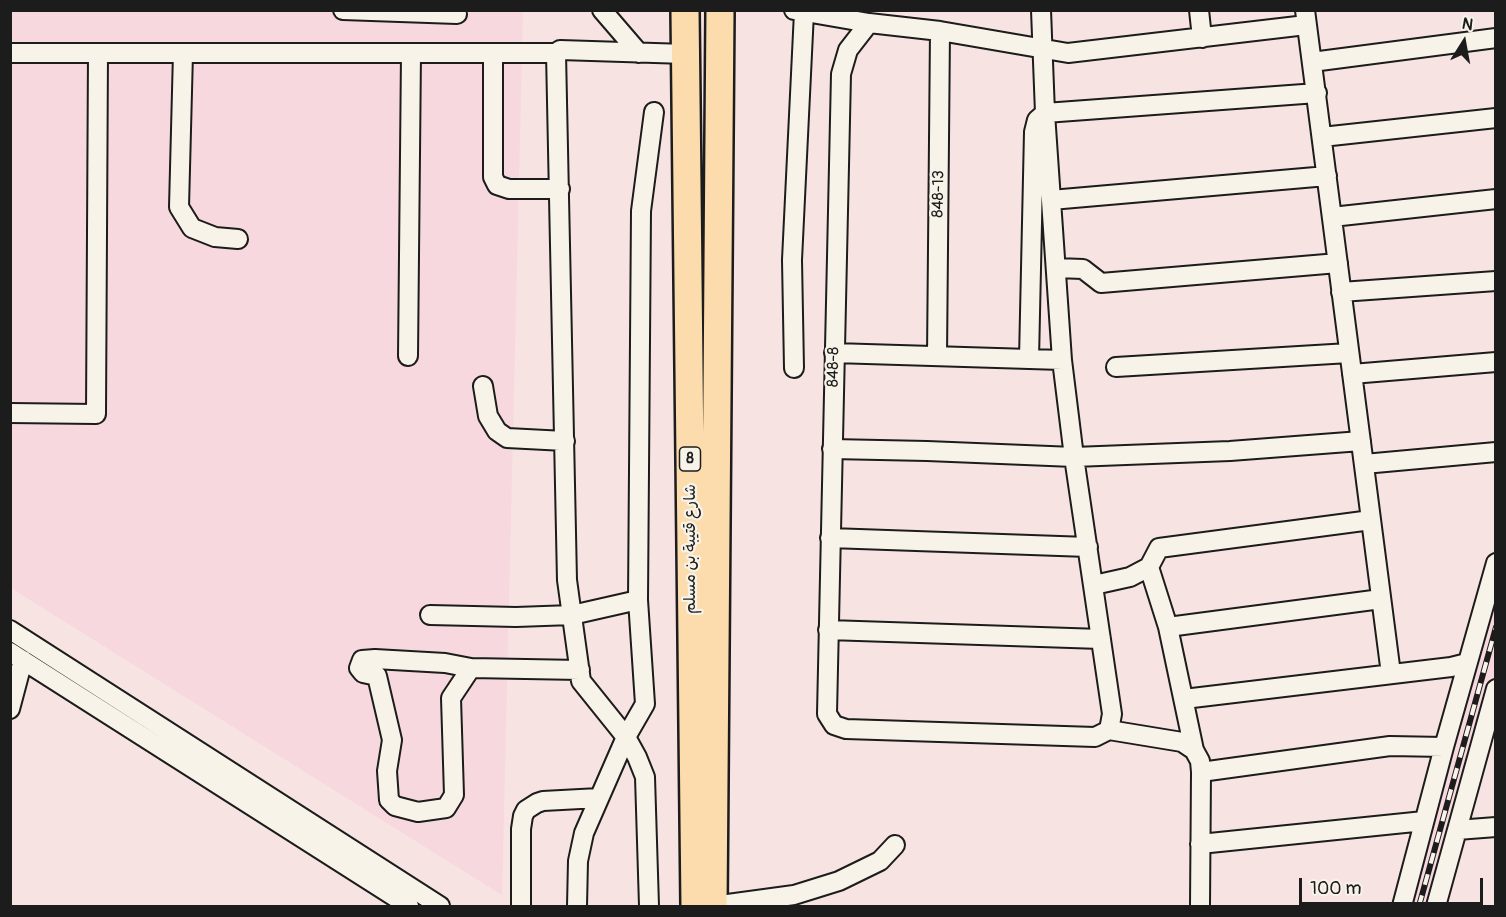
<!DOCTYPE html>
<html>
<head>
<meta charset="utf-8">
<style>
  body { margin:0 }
  #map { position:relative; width:1506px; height:917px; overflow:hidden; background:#f7e3e2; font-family:Pangolin,sans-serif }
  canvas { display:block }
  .frame { position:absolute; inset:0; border:12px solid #1c1c1c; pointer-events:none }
  .north { position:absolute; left:1434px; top:12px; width:60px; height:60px; -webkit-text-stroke:4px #f7f3e8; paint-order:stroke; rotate:11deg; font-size:16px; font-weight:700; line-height:24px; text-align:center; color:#1c1c1c }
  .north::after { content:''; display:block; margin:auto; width:21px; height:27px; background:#1c1c1c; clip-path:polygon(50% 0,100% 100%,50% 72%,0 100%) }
  .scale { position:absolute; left:1299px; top:878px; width:184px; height:27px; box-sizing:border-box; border:3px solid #1c1c1c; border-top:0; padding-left:8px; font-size:18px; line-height:21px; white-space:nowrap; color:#1c1c1c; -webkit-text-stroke:4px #f7f3e8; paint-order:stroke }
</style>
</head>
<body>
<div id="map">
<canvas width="1506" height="917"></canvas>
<div class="frame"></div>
<div class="north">N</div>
<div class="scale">100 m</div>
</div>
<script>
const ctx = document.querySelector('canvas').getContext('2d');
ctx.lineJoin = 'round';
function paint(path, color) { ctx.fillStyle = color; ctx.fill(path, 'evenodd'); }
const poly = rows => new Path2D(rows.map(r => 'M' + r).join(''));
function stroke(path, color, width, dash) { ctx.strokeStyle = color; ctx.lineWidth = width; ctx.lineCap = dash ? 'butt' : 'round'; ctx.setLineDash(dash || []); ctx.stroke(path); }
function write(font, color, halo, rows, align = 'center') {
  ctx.font = font + ' Pangolin,"Playpen Sans Arabic",sans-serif'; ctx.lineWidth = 4.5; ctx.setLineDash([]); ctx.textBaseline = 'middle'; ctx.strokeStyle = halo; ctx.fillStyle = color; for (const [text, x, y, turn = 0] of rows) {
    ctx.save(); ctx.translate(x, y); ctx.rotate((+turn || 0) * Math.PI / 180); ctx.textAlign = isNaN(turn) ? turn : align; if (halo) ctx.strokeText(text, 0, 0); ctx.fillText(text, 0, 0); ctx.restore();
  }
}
const built = poly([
  [10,11,523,11,502,895,11,588],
  [1495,581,1495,673,1462,798,1432,906,1407,906]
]);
const minor = poly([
  [343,10,457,14],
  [602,10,639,53],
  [794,10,869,23,940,31,1068,53,1306,25],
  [1199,10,1202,38],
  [1305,10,1391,674],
  [869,23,848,50,841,74,827,714,834,725,846,729,1095,737,1109,730,1112,714,1074,457,1062,360,1045,113,1041,10],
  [10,53,556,53,560,50,686,54],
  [183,53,179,207,192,228,215,237,238,239],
  [493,53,493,177,497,185,509,189,560,189],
  [556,53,567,580,581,681,626,737,637,757,645,777,649,906],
  [1312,62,1496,38],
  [1322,137,1496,118],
  [1051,200,1327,176],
  [1332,217,1496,199],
  [1056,268,1083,269,1101,283,1338,263],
  [1341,292,1496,281],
  [834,353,1062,360],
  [408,356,411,53],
  [937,356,940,31],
  [1029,359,1034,132,1037,120,1045,113,1317,93],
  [1116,367,1349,353],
  [794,368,792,260,804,12],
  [1352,374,1496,362],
  [483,386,488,416,497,431,507,438,565,441],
  [10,413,96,414,98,53],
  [832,449,927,451,1074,457,1230,451,1361,441],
  [1364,464,1496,452],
  [830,538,1088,547],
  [1094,585,1130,577,1149,567],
  [430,615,516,617,572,615,638,600],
  [1168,627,1381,599],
  [10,630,440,906],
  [828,630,1101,639],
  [10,652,409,906],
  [471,668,451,698,454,795,446,808,418,812,395,806,389,800,387,771,392,740,377,676,363,673,359,668,362,660,375,659,445,663,471,668,580,670],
  [1184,699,1451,667,1467,663],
  [10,709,23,660],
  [1109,730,1182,742,1194,750,1200,761,1201,772,1200,906],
  [1194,750,1168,627,1149,567,1159,548,1371,520],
  [1201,772,1390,746,1444,747],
  [1457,830,1496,827],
  [1200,844,1424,821],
  [521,906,521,829,523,816,526,810,537,803,543,801,599,798],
  [577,906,578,861,584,833,626,737,645,704,638,600,641,211,654,112],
  [713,906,794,895,839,881,880,861,895,845],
  [1402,906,1444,747,1496,563],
  [1436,906,1496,689]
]);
const highway = poly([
  [685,10,695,906],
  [713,905,720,10]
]);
const rail = poly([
  [1419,906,1496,627]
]);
const shields = [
  [690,459,21]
];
const shieldNames = [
  ["8",690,459]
];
const streetNames = [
  ["848-13",939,194,-89],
  ["848-8",834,367,-89],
  ["شارع قتيبة بن مسلم",691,549,-90]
];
paint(built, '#f7d8de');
stroke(minor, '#1c1c1c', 22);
stroke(highway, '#1c1c1c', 32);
stroke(minor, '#f7f3e8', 18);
stroke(highway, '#fcdcac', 27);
stroke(rail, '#1c1c1c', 6);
stroke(rail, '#f7f3e8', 4, [11]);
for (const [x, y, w] of shields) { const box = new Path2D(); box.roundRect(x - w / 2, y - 12, w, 24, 4.5); ctx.fillStyle = '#f7f3e8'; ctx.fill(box); stroke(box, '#1c1c1c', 1.5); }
write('bold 15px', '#1c1c1c', null, shieldNames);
write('16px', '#1c1c1c', '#f7f3e8', streetNames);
</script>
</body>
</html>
